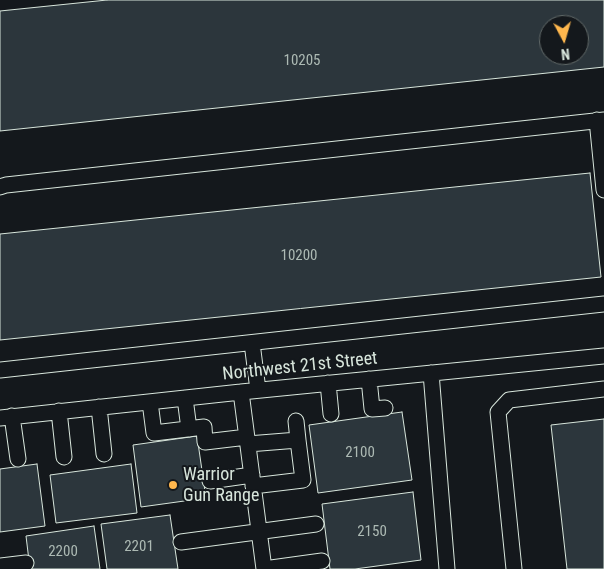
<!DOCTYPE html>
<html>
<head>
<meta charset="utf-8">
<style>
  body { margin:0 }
  #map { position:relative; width:604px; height:569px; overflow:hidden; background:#14181c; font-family:"Roboto Condensed",sans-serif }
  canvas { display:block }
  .north { position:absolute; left:539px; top:15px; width:50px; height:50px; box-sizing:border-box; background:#14181c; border:1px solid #626a69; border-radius:50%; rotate:174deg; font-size:14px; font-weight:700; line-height:20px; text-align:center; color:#d8e6dc }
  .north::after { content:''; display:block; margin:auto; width:18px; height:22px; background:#ffb74d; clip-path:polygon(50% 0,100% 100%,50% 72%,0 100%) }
</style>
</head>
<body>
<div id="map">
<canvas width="604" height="569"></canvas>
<div class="north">N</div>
</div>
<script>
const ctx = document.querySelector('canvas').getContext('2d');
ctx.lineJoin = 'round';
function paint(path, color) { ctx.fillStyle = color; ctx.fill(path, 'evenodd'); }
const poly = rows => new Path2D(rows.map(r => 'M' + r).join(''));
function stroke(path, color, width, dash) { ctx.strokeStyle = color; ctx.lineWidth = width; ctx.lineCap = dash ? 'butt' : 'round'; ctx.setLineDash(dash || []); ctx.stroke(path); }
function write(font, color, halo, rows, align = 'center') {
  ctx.font = font + ' "Roboto Condensed",sans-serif'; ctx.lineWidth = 4; ctx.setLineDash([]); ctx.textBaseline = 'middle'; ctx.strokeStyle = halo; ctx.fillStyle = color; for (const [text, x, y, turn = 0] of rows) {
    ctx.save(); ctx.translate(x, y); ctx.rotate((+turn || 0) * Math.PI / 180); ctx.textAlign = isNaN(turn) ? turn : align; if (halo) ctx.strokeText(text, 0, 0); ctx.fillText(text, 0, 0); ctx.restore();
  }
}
const building = poly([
  [107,0,604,0,604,67,0,131,0,11,107,0],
  [549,25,579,25,579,55,549,55,549,25],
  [590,173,601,277,0,340,0,234,590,173],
  [402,412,412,480,318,493,309,425,402,412],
  [604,419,604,569,567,569,551,425,604,419],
  [197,436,206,498,141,507,133,445,197,436],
  [37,464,45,526,0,532,0,469,37,464],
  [131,464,137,513,56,523,50,475,131,464],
  [413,492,421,560,355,569,330,569,322,504,413,492],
  [170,515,178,569,107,569,101,524,170,515],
  [94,526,100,569,30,569,26,536,94,526]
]);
const minor = poly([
  [597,120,604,190],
  [0,187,6,185,604,120],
  [252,343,258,390],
  [0,370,604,304],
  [431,373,447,569],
  [369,379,372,409,385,408],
  [328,383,331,414],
  [241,392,264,569],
  [185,398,189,429],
  [150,402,154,433,204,427,205,442,247,437],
  [99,407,104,454],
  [59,411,64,457],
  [12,416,18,459],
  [0,418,241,392,604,356],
  [248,444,298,440,296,421],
  [210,481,252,475],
  [253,486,303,480,298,440],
  [181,542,316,524],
  [0,566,26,563],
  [264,569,322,561],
  [514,569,498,412,509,400,604,389]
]);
const markers = [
  [173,485,5,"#ffb74d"]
];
const numberNames = [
  ["10205",302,61],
  ["10200",299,256],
  ["2100",360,453],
  ["2150",372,532],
  ["2201",139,547],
  ["2200",63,552]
];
const streetNames = [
  ["Northwest 21st Street",300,367,-6]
];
const poiNames = [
  ["Warrior",183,475],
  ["Gun Range",183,496]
];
paint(building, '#2c363c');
stroke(building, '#d8e6dc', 1);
stroke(minor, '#d8e6dc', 17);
stroke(minor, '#14181c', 15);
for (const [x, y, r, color] of markers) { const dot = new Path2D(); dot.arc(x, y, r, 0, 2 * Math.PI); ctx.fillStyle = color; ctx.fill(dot); stroke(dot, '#14181c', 2); }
write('15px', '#adbab4', null, numberNames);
write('18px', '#d8e6dc', '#14181c', streetNames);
write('18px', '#d8e6dc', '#14181c', poiNames, 'left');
</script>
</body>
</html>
